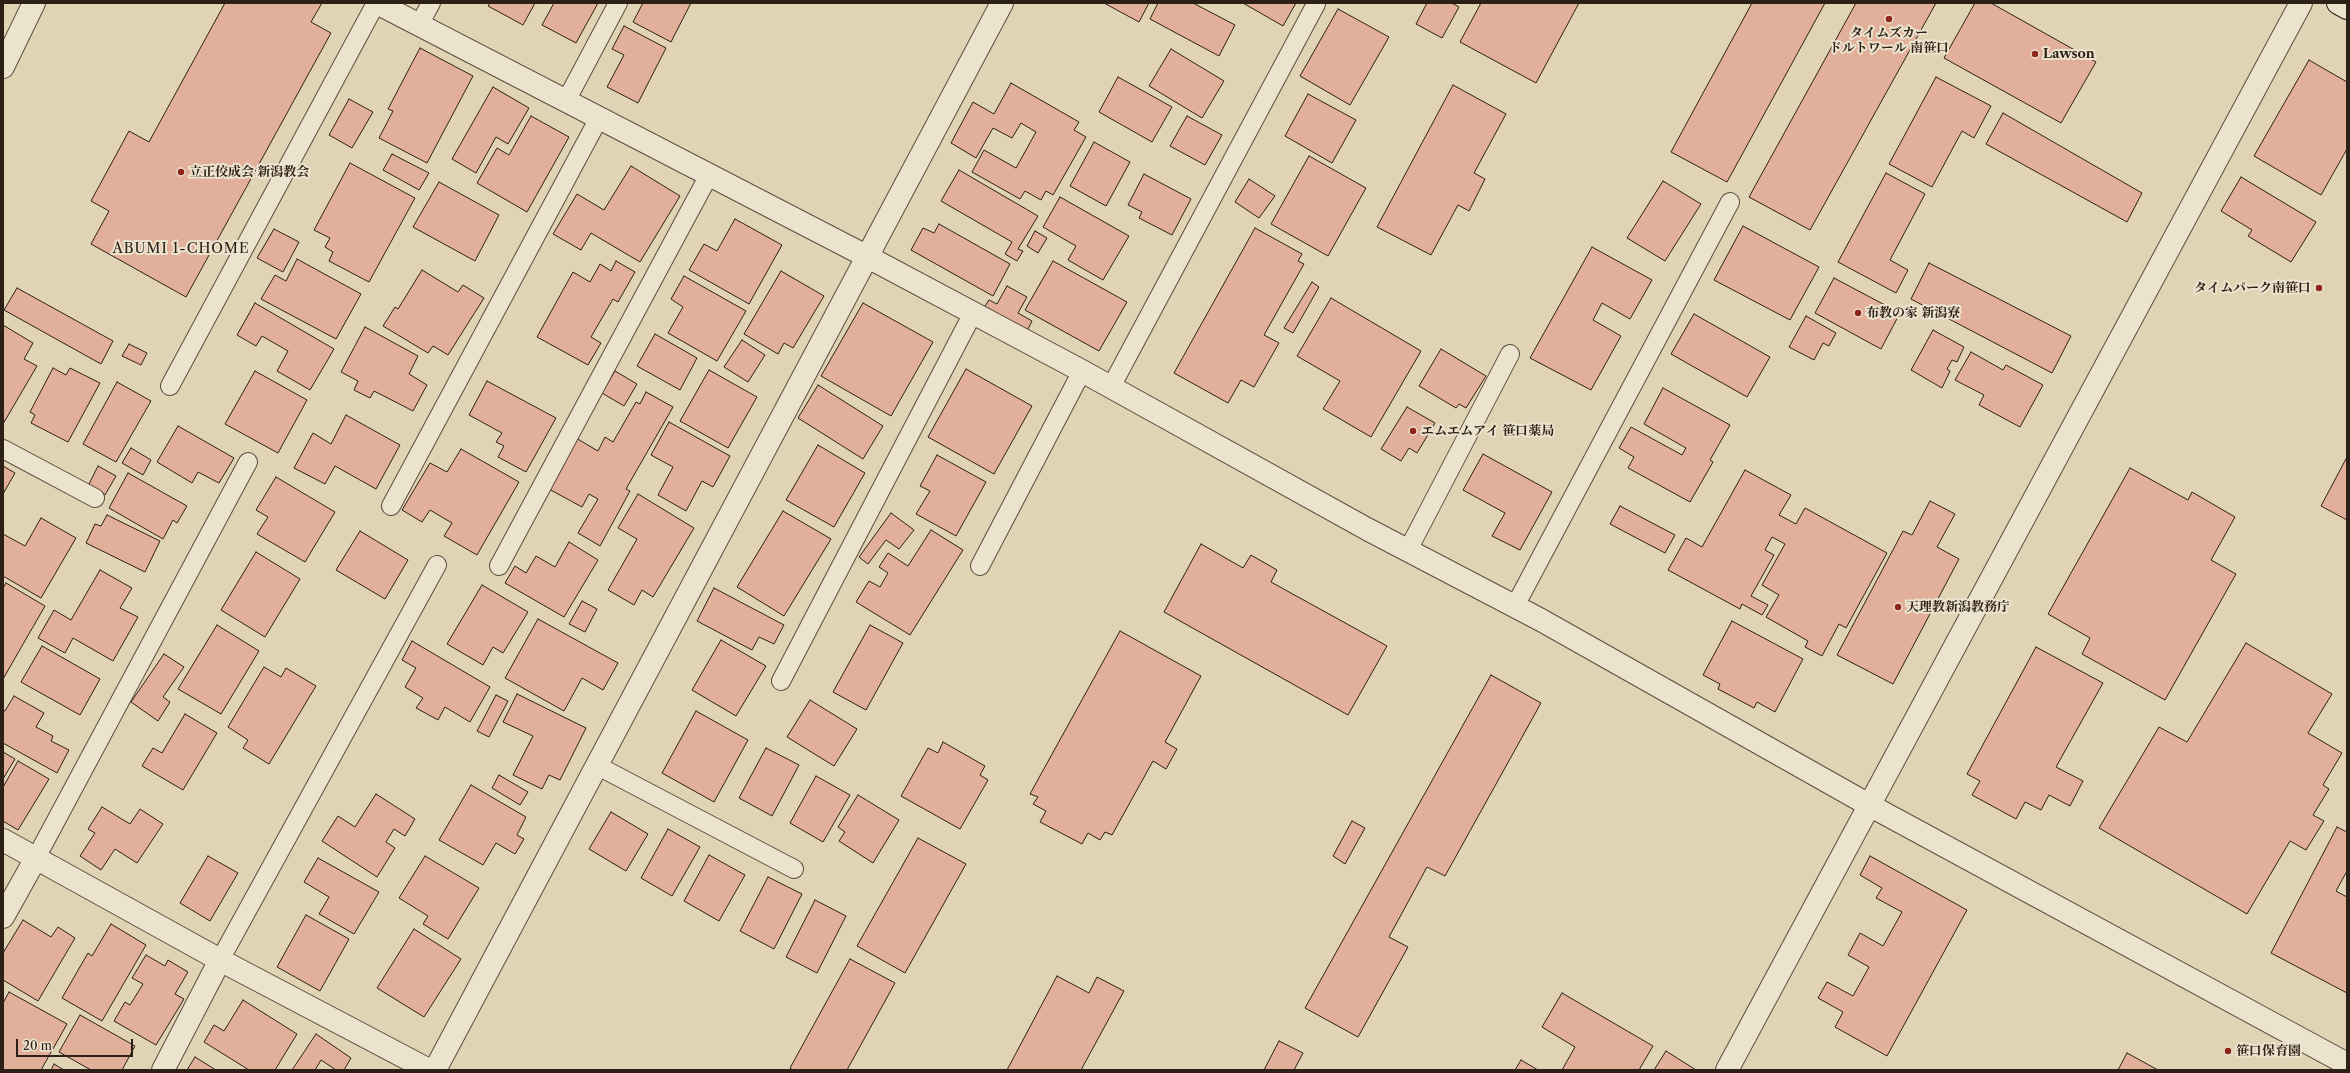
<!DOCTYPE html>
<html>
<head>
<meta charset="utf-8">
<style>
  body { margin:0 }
  #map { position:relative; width:2350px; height:1073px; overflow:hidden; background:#e1d4b4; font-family:"Libre Caslon Text",serif }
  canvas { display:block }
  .frame { position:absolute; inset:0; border:4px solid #2d2016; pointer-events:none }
  .scale { position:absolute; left:16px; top:1039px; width:117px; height:18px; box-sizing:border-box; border:2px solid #2d2016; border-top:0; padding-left:5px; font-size:12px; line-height:14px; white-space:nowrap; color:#2d2016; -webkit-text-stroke:3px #ece3ce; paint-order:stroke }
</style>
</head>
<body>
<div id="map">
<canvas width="2350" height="1073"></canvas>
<div class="frame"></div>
<div class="scale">20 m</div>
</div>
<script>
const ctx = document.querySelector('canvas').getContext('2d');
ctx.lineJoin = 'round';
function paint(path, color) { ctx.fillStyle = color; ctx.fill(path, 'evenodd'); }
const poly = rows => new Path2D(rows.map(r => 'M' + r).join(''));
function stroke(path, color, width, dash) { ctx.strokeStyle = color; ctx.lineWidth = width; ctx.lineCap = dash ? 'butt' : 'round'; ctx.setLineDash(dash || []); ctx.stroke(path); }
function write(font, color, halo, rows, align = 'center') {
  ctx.font = font + ' "Libre Caslon Text","Noto Serif JP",serif'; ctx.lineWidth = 4; ctx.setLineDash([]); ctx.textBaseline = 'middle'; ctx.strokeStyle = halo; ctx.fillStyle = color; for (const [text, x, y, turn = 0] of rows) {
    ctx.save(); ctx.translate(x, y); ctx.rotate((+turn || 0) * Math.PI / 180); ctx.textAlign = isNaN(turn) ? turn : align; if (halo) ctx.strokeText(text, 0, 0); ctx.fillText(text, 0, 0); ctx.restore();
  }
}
const building = poly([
  [225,3,322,3,311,22,331,33,186,297,91,244,109,211,91,201,129,131,149,142,225,3],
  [490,3,535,3,523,25,488,6,490,3],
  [554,3,598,3,576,43,542,25,554,3],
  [643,3,691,3,671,42,633,22,643,3],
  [1104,3,1149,3,1139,22,1104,3],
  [1158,3,1193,3,1235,25,1219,56,1150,19,1158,3],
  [1243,3,1296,3,1283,26,1243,3],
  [1427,3,1452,3,1459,7,1442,38,1416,24,1427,3],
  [1481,3,1579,3,1536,83,1460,42,1481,3],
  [1752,3,1825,3,1727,182,1671,152,1752,3],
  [1856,3,1936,3,1810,230,1749,197,1856,3],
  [1975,3,1991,3,2096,62,2061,123,1944,58,1975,3],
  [1338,9,1389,37,1350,105,1300,76,1338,9],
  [624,26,666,48,638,103,607,87,624,55,612,49,624,26],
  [420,48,473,76,427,163,379,138,393,111,388,109,420,48],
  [1171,49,1224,81,1202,118,1149,86,1171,49],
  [2309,60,2347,82,2347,149,2321,195,2254,156,2309,60],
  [1118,77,1172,107,1152,142,1099,112,1118,77],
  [1936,77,1991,106,1974,138,1962,131,1932,187,1889,164,1936,77],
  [1011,83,1079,122,1074,130,1086,137,1053,195,1046,191,1041,200,1025,191,1020,199,972,172,984,150,1016,168,1036,132,1021,123,1012,138,993,128,976,158,951,143,973,102,994,114,1011,83],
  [1453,85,1506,114,1474,173,1485,179,1469,211,1458,205,1431,255,1377,227,1453,85],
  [493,87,529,108,508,144,496,137,476,173,452,159,493,87],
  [1308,94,1356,120,1332,163,1285,136,1308,94],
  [349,99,373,112,352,148,329,135,349,99],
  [2003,113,2142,193,2127,222,1986,144,2003,113],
  [531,116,569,137,527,212,477,183,497,148,509,155,531,116],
  [1187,116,1222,135,1205,165,1170,146,1187,116],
  [1094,142,1130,162,1106,206,1070,186,1094,142],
  [392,154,429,173,419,190,383,170,392,154],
  [1309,156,1366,188,1328,256,1271,224,1309,156],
  [350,163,415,198,369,282,329,261,333,252,325,247,330,238,314,230,350,163],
  [631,166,680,196,640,262,591,233,581,250,553,234,577,194,604,210,631,166],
  [959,170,1038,216,1018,249,1023,251,1017,261,1005,254,1012,242,941,201,959,170],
  [1886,173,1925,194,1890,260,1908,270,1896,293,1838,262,1886,173],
  [1144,174,1191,199,1172,235,1139,218,1142,212,1128,205,1144,174],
  [2241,177,2316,222,2291,262,2248,236,2252,230,2221,211,2241,177],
  [1249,179,1275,196,1259,218,1235,202,1249,179],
  [1663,181,1701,204,1665,261,1627,238,1663,181],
  [439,182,499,215,475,261,413,227,439,182],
  [1060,197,1129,236,1103,280,1068,260,1076,246,1043,227,1060,197],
  [735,219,782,245,749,304,689,270,704,244,717,251,735,219],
  [939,224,1010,264,993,296,911,250,923,228,934,233,939,224],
  [1743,226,1819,267,1790,320,1714,280,1743,226],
  [1255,228,1302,254,1298,261,1304,264,1264,335,1279,343,1254,387,1241,380,1228,403,1174,373,1255,228],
  [274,229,299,242,283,272,257,258,274,229],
  [1035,231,1047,238,1038,253,1027,246,1035,231],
  [1592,247,1652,280,1630,319,1602,303,1593,320,1621,336,1591,390,1530,358,1592,247],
  [297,259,361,294,336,339,261,299,275,275,286,281,297,259],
  [616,261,635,272,618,302,613,299,591,337,601,343,588,365,537,337,573,272,590,282,600,264,611,271,616,261],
  [1053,261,1127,302,1099,351,1025,310,1053,261],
  [1929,263,2071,336,2052,373,1911,299,1929,263],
  [422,270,458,292,463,285,484,298,448,355,433,346,428,353,383,326,395,307,398,309,422,270],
  [781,271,824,296,793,348,784,343,778,354,744,334,781,271],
  [684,276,746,311,717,361,668,333,683,307,671,299,684,276],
  [1834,278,1900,313,1881,349,1815,313,1834,278],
  [1312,282,1319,287,1293,333,1284,328,1312,282],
  [1007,286,1027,297,1018,313,1032,321,1026,333,983,309,989,300,997,304,1007,286],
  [17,288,113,341,101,364,4,310,17,288],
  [1331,298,1421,351,1371,437,1323,409,1340,381,1297,356,1331,298],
  [255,303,334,349,310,390,277,371,288,351,262,336,256,346,237,335,255,303],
  [863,303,933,342,891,416,821,376,863,303],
  [1694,314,1770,357,1747,397,1671,354,1694,314],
  [1806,316,1836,333,1829,346,1823,343,1814,360,1789,347,1806,316],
  [3,325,33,343,24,359,37,366,3,424,3,325],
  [365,327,418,356,409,374,427,385,413,411,374,391,370,398,354,390,358,381,341,372,365,327],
  [1933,330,1964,347,1957,362,1952,360,1947,369,1950,371,1942,388,1911,370,1933,330],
  [655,334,697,358,680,390,637,366,655,334],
  [742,340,765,355,748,382,724,367,742,340],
  [129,344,147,353,141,365,122,356,129,344],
  [1441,349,1486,376,1466,408,1459,404,1456,408,1419,386,1441,349],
  [1971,352,2003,370,2006,365,2043,385,2020,427,1979,405,1984,395,1955,380,1971,352],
  [53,368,66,375,70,368,100,383,68,442,31,423,35,415,30,412,53,368],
  [966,369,1032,406,994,474,928,437,966,369],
  [709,370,757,397,728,448,680,421,709,370],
  [255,371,307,400,278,453,225,424,255,371],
  [615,371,637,384,624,406,602,393,615,371],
  [487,381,556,418,526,472,498,457,504,446,496,442,502,433,469,415,487,381],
  [117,382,151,401,116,462,83,444,117,382],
  [818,385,883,426,863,459,798,418,818,385],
  [1663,388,1730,425,1710,460,1713,462,1690,502,1628,468,1634,457,1619,448,1631,427,1682,455,1686,448,1644,424,1663,388],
  [646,392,673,407,626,489,630,491,600,546,578,533,598,499,589,494,582,507,547,488,576,438,598,451,605,437,613,442,636,402,640,404,646,392],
  [1407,407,1435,423,1417,453,1409,448,1401,461,1381,449,1407,407],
  [346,415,400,445,376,489,335,466,325,484,294,468,313,433,331,444,346,415],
  [669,422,730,456,713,487,702,481,686,511,658,495,673,467,651,455,669,422],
  [178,426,234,458,219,483,198,472,192,483,157,462,178,426],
  [818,445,865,473,834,527,786,500,818,445],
  [131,448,151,460,143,475,122,463,131,448],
  [461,449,519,482,477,555,444,536,452,523,430,510,422,522,402,510,430,463,447,472,461,449],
  [1483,454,1552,492,1520,550,1492,536,1505,513,1463,490,1483,454],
  [937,455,986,482,956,536,916,514,930,491,920,486,937,455],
  [2347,457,2347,520,2321,506,2347,457],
  [3,466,15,473,3,494,3,466],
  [98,466,116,476,105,495,88,486,98,466],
  [2130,468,2188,500,2192,492,2235,517,2211,560,2236,574,2165,700,2082,654,2090,638,2048,614,2130,468],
  [1745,470,1791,495,1779,515,1796,524,1805,508,1887,553,1846,628,1839,624,1822,656,1805,647,1808,641,1766,617,1779,595,1762,585,1785,544,1772,537,1765,550,1774,555,1751,596,1768,605,1762,615,1742,604,1740,609,1668,570,1686,538,1702,547,1745,470],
  [128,473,187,506,177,523,173,520,163,539,109,508,128,473],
  [276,477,335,512,305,562,257,534,268,517,256,510,276,477],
  [638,494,694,528,653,597,642,590,634,605,608,590,637,539,618,528,638,494],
  [1930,501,1955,514,1937,547,1959,559,1893,684,1837,655,1903,531,1912,535,1930,501],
  [1620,506,1675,535,1665,553,1610,524,1620,506],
  [783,511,831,539,784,616,737,587,783,511],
  [891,513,914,530,899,549,886,540,868,564,859,557,891,513],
  [107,515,160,541,145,572,86,543,95,524,101,526,107,515],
  [41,518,76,538,41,598,3,576,3,534,25,546,41,518],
  [931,530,963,550,910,635,856,602,869,581,880,587,888,573,879,567,888,553,908,566,931,530],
  [360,531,408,560,385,599,336,570,360,531],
  [569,542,598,560,564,617,505,583,515,566,526,573,536,556,555,567,569,542],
  [1201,544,1243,568,1251,555,1277,570,1271,582,1387,646,1348,715,1164,612,1201,544],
  [256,552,300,579,265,637,221,610,256,552],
  [100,570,132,588,120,608,138,617,113,661,73,638,65,653,38,638,54,610,71,620,100,570],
  [6,583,45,606,3,679,3,588,6,583],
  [482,585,528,612,503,653,493,647,483,665,447,644,482,585],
  [714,588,784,625,774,644,759,637,752,650,697,621,714,588],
  [582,601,597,609,585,632,569,624,582,601],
  [538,619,618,663,603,690,582,678,564,711,505,678,538,619],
  [1732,621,1803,659,1775,712,1757,702,1754,708,1718,689,1720,684,1703,675,1732,621],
  [217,625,259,651,221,714,178,689,217,625],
  [870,625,903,643,866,710,833,692,870,625],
  [1120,631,1201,676,1165,742,1177,749,1166,769,1153,761,1112,835,1105,832,1100,840,1088,833,1082,844,1040,822,1046,811,1033,804,1038,797,1030,794,1120,631],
  [721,640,766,666,736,716,692,690,721,640],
  [412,641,490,687,470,722,445,707,438,720,416,708,423,698,405,687,416,668,402,660,412,641],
  [2246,643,2332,694,2308,733,2342,753,2323,785,2329,789,2313,815,2324,821,2306,850,2290,841,2247,914,2099,828,2159,727,2187,742,2246,643],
  [42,646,100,679,80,715,21,682,42,646],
  [2036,647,2103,683,2056,767,2083,781,2070,806,2049,795,2041,810,2025,802,2016,819,1972,795,1980,781,1967,774,2036,647],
  [164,654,184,667,163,697,170,702,158,721,131,702,164,654],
  [264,667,281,677,286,668,316,686,269,764,243,748,248,740,228,727,264,667],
  [1491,675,1541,703,1445,876,1427,867,1389,937,1408,947,1358,1037,1305,1008,1491,675],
  [517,694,586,728,560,780,549,775,542,789,513,775,533,736,503,722,517,694],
  [496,695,508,701,489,737,477,731,496,695],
  [14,696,44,713,36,727,53,736,51,741,69,750,57,773,3,743,3,710,5,711,14,696],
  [810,700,857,729,834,766,787,737,810,700],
  [696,711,748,740,714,802,662,773,696,711],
  [185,714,217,733,183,790,142,766,153,748,162,753,185,714],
  [943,742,985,766,980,775,988,780,960,829,901,796,928,748,938,753,943,742],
  [766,748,799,765,772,816,739,798,766,748],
  [3,752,15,759,3,779,3,752],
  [18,761,49,779,18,830,3,821,3,787,18,761],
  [499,775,528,792,520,805,492,788,499,775],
  [816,776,850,795,823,842,790,823,816,776],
  [471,785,526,817,517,835,524,839,515,854,496,843,483,865,439,840,471,785],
  [376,794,415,819,405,836,394,829,386,842,395,848,377,877,322,841,338,816,355,827,376,794],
  [858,795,899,820,873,863,839,841,845,832,838,827,858,795],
  [102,807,130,824,140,809,163,824,137,863,115,849,101,870,80,856,95,833,88,829,102,807],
  [611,812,648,834,626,871,589,849,611,812],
  [1352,821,1365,828,1345,864,1333,856,1352,821],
  [2337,827,2347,832,2347,871,2336,891,2347,897,2347,993,2271,953,2337,827],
  [668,829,700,847,672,896,641,878,668,829],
  [918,838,966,864,905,973,857,946,918,838],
  [709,855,745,875,719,921,684,901,709,855],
  [208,856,238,873,210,921,180,903,208,856],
  [425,856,479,888,448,939,423,924,428,916,399,898,425,856],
  [1870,856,1967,910,1887,1056,1835,1027,1843,1012,1818,998,1827,982,1853,996,1869,967,1848,955,1860,933,1883,946,1902,912,1876,898,1882,888,1860,875,1870,856],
  [318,858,379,892,354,934,319,914,329,897,304,882,318,858],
  [768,877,802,894,774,949,740,931,768,877],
  [815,900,846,916,817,973,786,957,815,900],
  [306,915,349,939,320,991,277,967,306,915],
  [23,920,51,937,58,927,75,938,38,1001,3,980,3,953,23,920],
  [111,924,146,945,102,1021,62,998,88,953,92,956,111,924],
  [414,929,461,959,424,1017,377,988,414,929],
  [146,955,165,966,168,960,188,972,175,994,184,999,156,1045,114,1021,125,1002,130,1005,143,984,132,978,146,955],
  [850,959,895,983,847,1070,793,1070,790,1068,850,959],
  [1057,976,1089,993,1097,977,1124,991,1081,1070,1007,1070,1057,976],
  [9,992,67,1024,41,1070,3,1070,3,1003,9,992],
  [1562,993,1653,1046,1639,1070,1562,1070,1575,1047,1542,1027,1562,993],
  [243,1000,297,1034,275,1070,249,1070,204,1042,214,1025,224,1031,243,1000],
  [80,1015,135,1046,122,1070,91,1070,59,1052,80,1015],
  [316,1034,351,1058,344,1070,336,1070,321,1060,315,1070,292,1070,316,1034],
  [1279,1041,1303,1053,1294,1070,1264,1070,1279,1041],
  [1666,1051,1696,1070,1654,1070,1666,1051],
  [2127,1053,2158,1070,2118,1070,2127,1053],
  [195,1057,216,1070,187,1070,195,1057],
  [1521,1060,1538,1070,1515,1070,1521,1060],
  [54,1064,64,1070,51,1070,54,1064]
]);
const lane = poly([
  [419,25,431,3],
  [566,101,618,3],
  [170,386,376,3],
  [1111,387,1316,4],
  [3,449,95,498],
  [391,506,599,118],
  [1408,550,1510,354],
  [499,566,709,175],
  [980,566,1082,371],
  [1515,606,1730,202],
  [781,681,973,313],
  [596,765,794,869],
  [36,858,248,462],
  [220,960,437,565]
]);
const street = poly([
  [377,3,866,256,1082,371,1367,529,1541,620,1869,805,2347,1064],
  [3,67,34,3],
  [3,840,220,960,429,1070],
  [3,917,36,858],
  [163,1070,220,960],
  [435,1070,1002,3],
  [1727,1070,2301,3]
]);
const secondary = poly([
  [2338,3,2347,8]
]);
const markers = [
  [1889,19,4,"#8f2418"],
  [2035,54,4,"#8f2418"],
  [181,172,4,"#8f2418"],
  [2319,288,4,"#8f2418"],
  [1858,313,4,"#8f2418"],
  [1413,431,4,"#8f2418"],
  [1898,607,4,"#8f2418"],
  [2228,1051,4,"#8f2418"]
];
const poiNames = [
  ["タイムズカー",1889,33,"center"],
  ["ドルトワール 南笹口",1889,48,"center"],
  ["Lawson",2043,54],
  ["立正佼成会 新潟教会",189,172],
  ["タイムパーク南笹口",2311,288,"right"],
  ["布教の家 新潟寮",1866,313],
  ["エムエムアイ 笹口薬局",1421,431],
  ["天理教新潟教務庁",1906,607],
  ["笹口保育園",2236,1051]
];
const neighbourhoodNames = [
  ["ABUMI 1-CHOME",181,249]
];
paint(building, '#e2af9a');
stroke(building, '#2d2016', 1);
stroke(lane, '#5a4d3e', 20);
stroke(street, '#5a4d3e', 24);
stroke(secondary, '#2d2016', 24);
stroke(lane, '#ece3ce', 18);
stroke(street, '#ece3ce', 22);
stroke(secondary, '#ece3ce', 22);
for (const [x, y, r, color] of markers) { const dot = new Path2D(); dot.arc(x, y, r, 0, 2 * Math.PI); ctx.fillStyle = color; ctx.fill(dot); stroke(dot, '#ece3ce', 1.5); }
write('bold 13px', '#2d2016', '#ece3ce', poiNames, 'left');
ctx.letterSpacing = '1px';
write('14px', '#2d2016', '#ece3ce', neighbourhoodNames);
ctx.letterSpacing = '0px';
</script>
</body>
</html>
